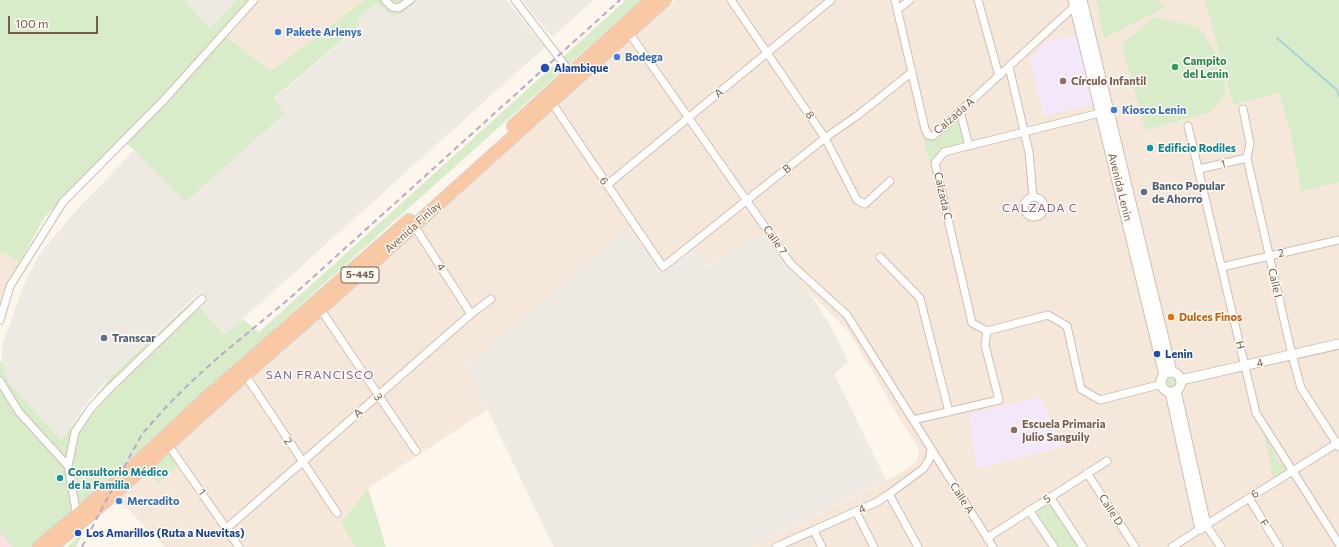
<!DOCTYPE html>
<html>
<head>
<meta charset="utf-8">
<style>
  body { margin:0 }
  #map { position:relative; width:1339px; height:547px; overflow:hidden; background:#fdf6ec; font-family:Commissioner,sans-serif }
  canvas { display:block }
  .scale { position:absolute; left:8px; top:16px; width:90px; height:18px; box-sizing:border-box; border:2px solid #7a5c4d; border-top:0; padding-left:5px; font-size:12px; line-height:14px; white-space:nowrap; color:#7a5c4d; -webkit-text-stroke:3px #fffaf3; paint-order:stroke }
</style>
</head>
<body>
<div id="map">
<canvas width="1339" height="547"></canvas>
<div class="scale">100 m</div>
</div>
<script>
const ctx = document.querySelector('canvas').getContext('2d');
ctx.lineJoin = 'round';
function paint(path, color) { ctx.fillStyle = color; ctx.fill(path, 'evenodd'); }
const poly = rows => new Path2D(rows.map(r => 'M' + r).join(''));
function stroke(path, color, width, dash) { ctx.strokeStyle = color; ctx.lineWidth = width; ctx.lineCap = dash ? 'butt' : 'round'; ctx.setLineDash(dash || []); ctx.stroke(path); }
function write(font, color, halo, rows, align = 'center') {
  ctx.font = font + ' Commissioner,sans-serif'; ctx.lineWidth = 3; ctx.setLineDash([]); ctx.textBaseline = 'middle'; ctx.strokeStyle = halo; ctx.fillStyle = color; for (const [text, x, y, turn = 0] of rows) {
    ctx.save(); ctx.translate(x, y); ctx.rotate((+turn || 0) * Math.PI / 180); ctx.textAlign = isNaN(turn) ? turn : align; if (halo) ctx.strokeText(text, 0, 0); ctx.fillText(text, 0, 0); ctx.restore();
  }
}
const residential = poly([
  [256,0,364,0,271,71,224,35],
  [675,0,1205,0,1233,105,1279,93,1291,136,1301,190,1339,182,1339,547,751,547,905,471,916,462,919,454,919,448,906,429,849,332,809,292,762,233,707,266,694,249,662,273,466,365,487,410,368,488,341,523,355,547,165,547,117,498,248,379,563,102],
  [5,251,19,263,0,303,0,256]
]);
const industrial = poly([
  [184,0,236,0,210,29],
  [419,0,506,0,545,47,226,334,193,300,207,285,112,375,90,399,61,440,16,391,7,379,2,362,2,346,24,284,38,256,73,214,134,150,185,201,283,114,274,99,360,26,357,20,376,3,401,14],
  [522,0,594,0,552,37],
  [630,226,662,273,695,249,708,266,762,232,809,292,834,332,848,362,834,374,886,480,751,547,554,547,466,366]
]);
const education = poly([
  [1078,34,1095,104,1044,116,1030,58,1047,41],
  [1040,397,1064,446,977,469,969,414]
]);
const medical = poly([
  [0,533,13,547,0,547]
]);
const green = poly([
  [0,0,184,0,210,29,236,0,256,0,224,35,271,71,364,0,419,0,401,14,392,15,376,3,357,20,360,25,274,98,284,114,185,202,134,150,120,138,45,217,19,263,5,252,0,256],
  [626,0,641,0,190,404,76,509,39,547,13,547,0,533,0,361,2,362,7,379,16,391,61,440,112,375,193,300,225,334,243,319,259,332],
  [1096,0,1158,0,1165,7,1104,38],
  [1205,0,1339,0,1339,182,1301,191,1291,136,1279,93,1233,105],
  [1155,17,1200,28,1218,58,1224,76,1225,95,1211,112,1145,130,1122,44],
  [956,121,959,121,965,142,942,149,930,163,923,137,934,140],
  '1027 207a6 6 0 1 1 12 0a6 6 0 1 1-12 0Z',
  '1163 382a8 8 0 1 1 16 0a8 8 0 1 1-16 0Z',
  [1263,430,1268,434,1266,437,1279,463,1284,461,1289,467,1288,470,1275,478,1272,475],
  [170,452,179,465,158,483,148,472],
  [368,488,386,547,355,547,341,523],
  [1051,503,1080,547,1057,547,1036,513,1037,510,1047,504],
  [85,530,76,547,67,547]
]);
const stream = poly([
  [1277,38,1337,90,1339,96]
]);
const minor = poly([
  [385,0,392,7,399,8,410,0],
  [515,0,573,76],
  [731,0,825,138,857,200,865,204,890,181],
  [895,0,925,129,928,135,933,136,1077,4],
  [978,0,999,76],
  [897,10,910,0],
  [627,30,791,264,847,315,993,547],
  [1009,67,1029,152,1033,197],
  [550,100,663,267,825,138,858,115,912,72],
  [1243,109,1250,143,1247,158,1292,355,1301,388,1339,447],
  [960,111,969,146],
  [1104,112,944,152,935,163,972,323,987,331,1048,315,1067,326,1081,389,1100,400,1162,384],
  [1188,126,1256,413,1339,544],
  [1199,169,1247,158],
  [607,185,831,0],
  '1024 207a10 10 0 1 1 20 0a10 10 0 1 1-20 0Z',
  [413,224,471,314],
  [880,257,920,298,949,412],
  [1222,267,1339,240],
  [319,307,416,451],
  [0,320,10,286,63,202,163,101,254,0],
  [244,373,337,513],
  [0,381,19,412,68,466,77,516],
  [913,420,999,400,985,345,987,331],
  [167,443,239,547],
  [68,466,75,432,91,408,110,388,202,299],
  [1087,473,1135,547],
  [889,494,918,547],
  [1050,497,1083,547],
  [1249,498,1279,547],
  [1029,510,1054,547],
  [856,512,874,547],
  [227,528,471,314,491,299],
  [814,531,822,547],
  [987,538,1107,461],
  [776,547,877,502,889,494,923,469,929,460,931,450],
  [1172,547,1200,529],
  [1221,547,1206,525,1339,442]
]);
const tertiary = poly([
  [1073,0,1164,375],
  [1082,0,1172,372],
  '1161 382a10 10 0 1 1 20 0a10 10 0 1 1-20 0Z',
  [1181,380,1339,344],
  [1170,392,1200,529,1206,525,1176,391]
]);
const trunk = poly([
  [513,126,651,0],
  [39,547,117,481,206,398,409,220],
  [52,547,105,502,245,375,377,259,665,0]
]);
const rail = poly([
  [82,547,100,512,142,434,167,406,192,381,221,355,290,298,620,0]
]);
const markers = [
  [278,32,4,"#3f7fe0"],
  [617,57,4,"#3f7fe0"],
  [1175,67,4,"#2e9e5b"],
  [545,68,5,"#1a4fb4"],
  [1063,81,4,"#8d6e63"],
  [1114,110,4,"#3f7fe0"],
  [1150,148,4,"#0f9aa8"],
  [1144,192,4,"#5c6f8a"],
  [1171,317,4,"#e8710a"],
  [104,338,4,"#5c6f8a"],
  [1157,354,4,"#1a4fb4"],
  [1014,430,4,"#8d6e63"],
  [60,478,4,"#0f9aa8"],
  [119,501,4,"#3f7fe0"],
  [78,533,4,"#1a4fb4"]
];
const shields = [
  [360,275,38]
];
const shieldNames = [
  ["5-445",360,275]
];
const shopNames = [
  ["Pakete Arlenys",286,32],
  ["Bodega",625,57],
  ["Kiosco Lenin",1122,110],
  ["Mercadito",127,501]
];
const leisureNames = [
  ["Campito",1183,61],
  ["del Lenin",1183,74]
];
const transitNames = [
  ["Alambique",554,68],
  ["Lenin",1165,354],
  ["Los Amarillos (Ruta a Nuevitas)",86,533]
];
const educationNames = [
  ["Círculo Infantil",1071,81],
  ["Escuela Primaria",1022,424],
  ["Julio Sanguily",1022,437]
];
const streetNames = [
  ["A",719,93,-39],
  ["8",810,115,56],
  ["Calzada A",954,116,-41],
  ["1",1223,164,-12],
  ["B",787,169,-39],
  ["6",604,181,56],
  ["Avenida Lenin",1120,187,76],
  ["Calzada C",943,196,77],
  ["Avenida Finlay",413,227,-42],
  ["Calle 7",775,240,55],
  ["2",1281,253,-12],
  ["4",441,267,57],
  ["Calle I",1275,283,77],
  ["H",1240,345,77],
  ["4",1260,363,-13],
  ["3",378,397,56],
  ["A",358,413,-41],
  ["2",288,441,56],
  ["1",202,492,55],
  ["6",1255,494,-32],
  ["Calle A",962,498,57],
  ["5",1047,499,-33],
  ["4",862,509,-25],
  ["Calle D",1111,510,57],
  ["F",1264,523,58]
];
const cultureNames = [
  ["Edificio Rodiles",1158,148],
  ["Consultorio Médico",68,472],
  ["de la Familia",68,485]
];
const serviceNames = [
  ["Banco Popular",1152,186],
  ["de Ahorro",1152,199],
  ["Transcar",112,338]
];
const foodNames = [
  ["Dulces Finos",1179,317]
];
const neighbourhoodNames = [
  ["CALZADA C",1040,208],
  ["SAN FRANCISCO",320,375]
];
paint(residential, '#f5e8da');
paint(industrial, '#efe9e4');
paint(education, '#f3e8fa');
paint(medical, '#fbdfe3');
paint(green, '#d8ecc9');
stroke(stream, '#a5d3da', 2);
stroke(minor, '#d1beb0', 9);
stroke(tertiary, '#d1beb0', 11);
stroke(trunk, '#dad1cd', 14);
stroke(minor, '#fff', 7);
stroke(tertiary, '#fff', 9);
stroke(trunk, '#f9c8a4', 12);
stroke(rail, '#b9a8c9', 2, [6, 4]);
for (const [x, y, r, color] of markers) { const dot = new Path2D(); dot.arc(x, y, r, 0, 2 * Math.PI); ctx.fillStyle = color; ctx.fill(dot); stroke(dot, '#fffaf3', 1.5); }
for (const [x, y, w] of shields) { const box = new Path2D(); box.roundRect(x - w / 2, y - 8, w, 16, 3); ctx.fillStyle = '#fffaf3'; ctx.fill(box); stroke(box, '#7a5c4d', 1); }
write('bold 10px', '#7a5c4d', null, shieldNames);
write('bold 11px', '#366cbe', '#fffaf3', shopNames, 'left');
write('bold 11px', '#27864d', '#fffaf3', leisureNames, 'left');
write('bold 11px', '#164399', '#fffaf3', transitNames, 'left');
write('bold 11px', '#785e54', '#fffaf3', educationNames, 'left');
write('11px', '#7a5c4d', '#fffaf3', streetNames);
write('bold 11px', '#0d838f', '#fffaf3', cultureNames, 'left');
write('bold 11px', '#4e5e75', '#fffaf3', serviceNames, 'left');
write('bold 11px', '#c56008', '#fffaf3', foodNames, 'left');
ctx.letterSpacing = '1px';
write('12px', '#846695', '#fffaf3', neighbourhoodNames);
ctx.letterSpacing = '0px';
</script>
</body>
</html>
